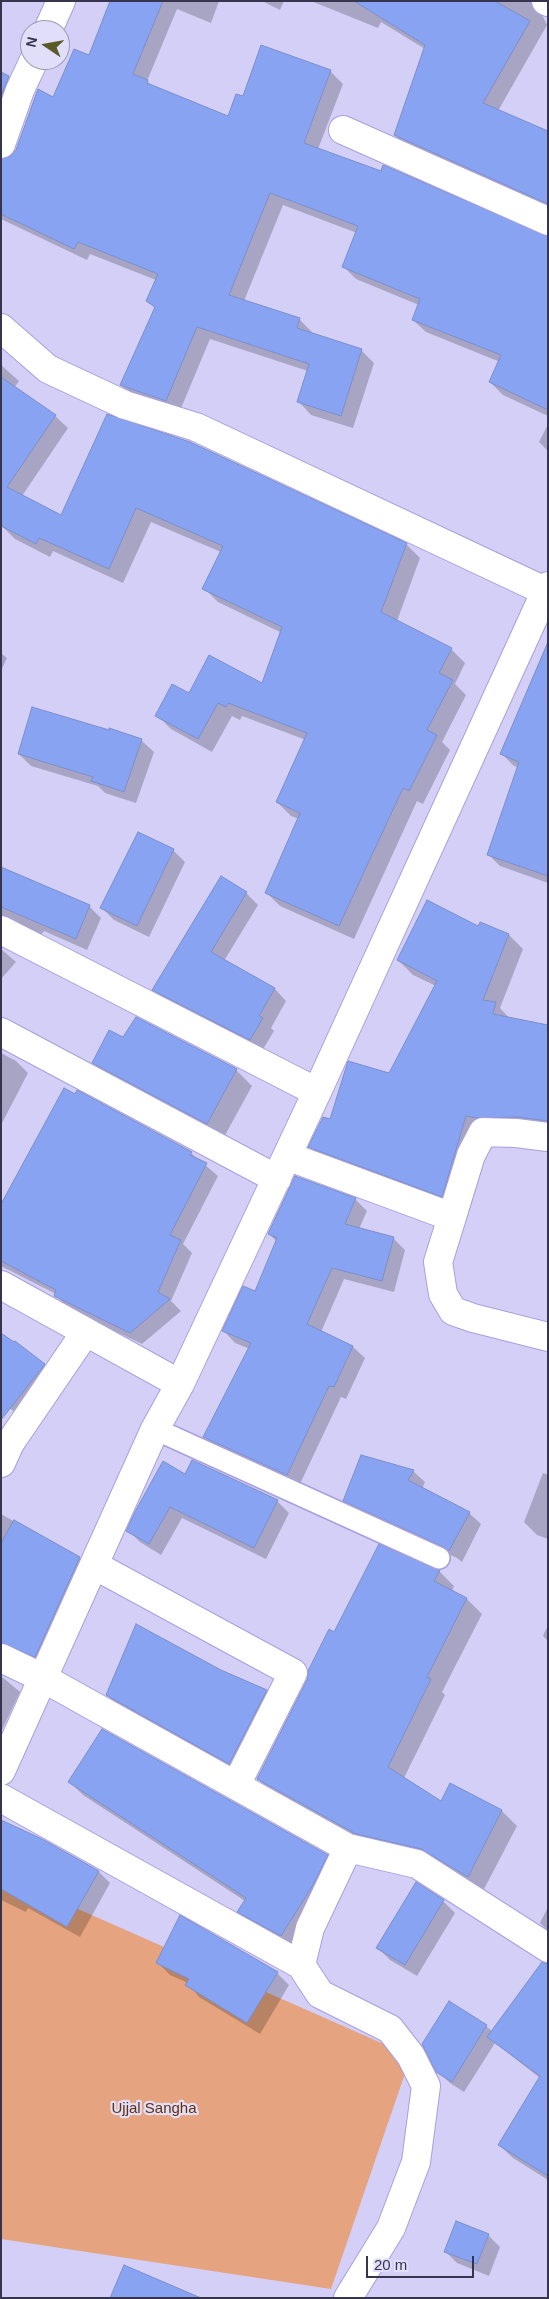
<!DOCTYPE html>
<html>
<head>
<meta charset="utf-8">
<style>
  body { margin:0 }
  #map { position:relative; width:549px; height:2299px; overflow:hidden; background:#d3cff6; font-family:Helvetica,sans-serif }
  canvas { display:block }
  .frame { position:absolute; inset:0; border:2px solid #37344d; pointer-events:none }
  .north { position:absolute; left:20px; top:20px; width:50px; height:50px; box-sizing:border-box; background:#e0def8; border:1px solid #9c9ab4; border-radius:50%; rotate:282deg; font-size:14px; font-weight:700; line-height:20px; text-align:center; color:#37344d }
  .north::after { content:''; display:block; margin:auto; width:18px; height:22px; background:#595a27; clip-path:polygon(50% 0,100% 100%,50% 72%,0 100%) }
  .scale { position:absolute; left:366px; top:2256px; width:108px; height:22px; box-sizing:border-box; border:2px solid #37344d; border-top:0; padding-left:6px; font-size:15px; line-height:18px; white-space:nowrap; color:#37344d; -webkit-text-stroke:4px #e0def8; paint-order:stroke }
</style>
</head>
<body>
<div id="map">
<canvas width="549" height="2299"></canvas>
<div class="frame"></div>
<div class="north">N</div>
<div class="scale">20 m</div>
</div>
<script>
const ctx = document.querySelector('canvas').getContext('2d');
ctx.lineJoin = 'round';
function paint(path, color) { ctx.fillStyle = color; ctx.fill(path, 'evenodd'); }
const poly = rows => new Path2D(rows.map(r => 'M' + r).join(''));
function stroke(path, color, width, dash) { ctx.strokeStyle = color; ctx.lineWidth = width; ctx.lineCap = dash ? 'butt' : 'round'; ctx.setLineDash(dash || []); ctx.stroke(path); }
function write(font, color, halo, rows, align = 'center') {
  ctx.font = font + ' Helvetica,sans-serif'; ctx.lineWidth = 4.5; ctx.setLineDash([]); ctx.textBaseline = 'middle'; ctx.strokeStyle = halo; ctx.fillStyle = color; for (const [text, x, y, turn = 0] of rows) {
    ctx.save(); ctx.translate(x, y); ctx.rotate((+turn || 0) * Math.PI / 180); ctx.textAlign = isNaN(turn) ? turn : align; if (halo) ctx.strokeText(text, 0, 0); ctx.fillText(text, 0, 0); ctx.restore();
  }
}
const green = poly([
  [1,1875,411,2056,331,2289,1,2239]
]);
const shadow = poly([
  [111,1,219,1,211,23,177,9,147,81,153,87,228,117,243,98,330,71,343,84,318,149,548,236,548,416,503,395,490,382,500,362,426,332,413,320,419,305,356,279,343,266,357,233,283,205,244,301,299,319,312,332,311,334,361,350,374,363,353,428,311,415,299,402,308,371,210,339,179,413,134,398,121,385,156,309,148,301,156,280,90,254,87,260,1,219,1,160,12,156,89,56],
  [262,1,284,1,280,10],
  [311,1,548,1,542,15,547,25,498,111,546,131,548,127,548,211,408,148,395,135,425,49,381,22,378,28],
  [1,74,9,77,21,90,1,144],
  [1,365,19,381,14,388,55,416,68,428,22,496,62,517,108,415,406,544,420,558,397,621,451,649,465,663,455,684,466,695,442,742,450,750,423,804,417,801,354,939,280,906,266,892,299,819,291,816,277,802,306,740,242,716,240,720,232,716,212,752,171,729,157,715,189,695,262,685,282,633,218,602,204,588,221,552,151,522,123,583,53,551,50,557,15,539,1,525],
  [548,424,548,451,539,442],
  [1,653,7,658,1,671],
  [548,680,548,883,500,866,488,854,518,768,513,765,501,753],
  [110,730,142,741,154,752,136,803,105,793,98,786,31,766,19,754,110,731],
  [138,833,173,850,185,862,149,937,114,920,102,908],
  [1,868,89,906,101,918,87,950,44,931,39,937,1,932],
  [246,893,258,905,224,961,275,989,286,1001,271,1028,274,1031,262,1051,165,1001,154,990],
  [480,923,509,935,523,949,500,1008,510,1019,548,1026,548,1133,492,1132,456,1210,324,1161,310,1147,331,1121,390,1074,436,986,413,975,398,960,478,928],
  [1,949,16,962,1,979],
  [123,1039,236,1070,252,1086,223,1139,109,1078,94,1063],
  [1,1053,16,1061,28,1073,1,1125],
  [76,1096,191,1153,218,1176,183,1244,192,1253,171,1301,181,1311,142,1344,67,1308,56,1294,1,1266,1,1207],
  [355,1199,367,1211,359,1229,393,1238,405,1250,394,1292,344,1279,321,1332,353,1347,365,1358,346,1399,341,1397,299,1486,217,1449,205,1437,250,1349,235,1343,224,1331,255,1292,277,1242,269,1234],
  [44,1365,56,1377,23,1419,1,1401],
  [413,1471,425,1482,422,1489,469,1513,481,1524,462,1562,457,1558,356,1512,344,1500],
  [543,1473,548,1475,548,1539,537,1535,524,1522],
  [185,1475,277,1501,289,1513,266,1559,182,1518,161,1555,140,1542,128,1530],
  [1,1514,79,1558,91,1571,47,1668,1,1661],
  [439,1571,454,1586,452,1591,467,1599,482,1614,442,1692,445,1695,403,1780,441,1803,450,1785,502,1811,517,1826,483,1891,372,1848,273,1794,258,1779,334,1633],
  [548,1625,548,1641,543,1636],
  [221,1671,266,1691,278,1703,241,1775,119,1707,107,1695],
  [1,1676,20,1692,1,1732],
  [70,1782,327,1856,340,1869,295,1948,252,1925,239,1912,245,1901,83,1795],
  [1,1821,99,1872,110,1883,80,1937,28,1908,26,1912,1,1900],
  [443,1901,455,1913,417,1976,390,1960,378,1948],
  [548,1907,548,1931,540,1923],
  [158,1963,277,1973,289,1985,260,2034,199,1997,188,1983,170,1975],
  [542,1963,548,1963,548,2180,513,2158,499,2145,540,2078,495,2043,464,2092,450,2083,437,2071,486,2026,492,2031],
  [488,2235,500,2247,489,2276,457,2263,445,2251]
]);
const building = poly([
  [110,1,163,1,133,74,148,80,147,83,228,116,236,94,243,96,261,45,331,70,304,143,381,171,383,165,548,236,548,410,489,382,501,355,412,320,420,299,342,267,358,226,270,193,229,295,300,318,297,328,362,349,341,416,297,402,309,364,197,327,166,401,120,385,155,307,146,301,158,274,78,242,74,249,1,214,1,159,11,156,16,150,38,89,53,97,74,49,89,55,110,1],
  [354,1,495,1,530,21,483,103,548,131,548,204,394,135,425,45,354,1],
  [1,72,9,76,1,96,1,72],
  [1,377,56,415,7,487,61,515,107,414,190,442,407,543,381,612,452,648,439,673,453,680,427,730,437,735,409,791,403,788,339,926,265,893,300,813,276,802,307,733,228,703,226,707,218,703,198,739,155,716,172,684,189,693,209,655,262,683,282,627,202,589,223,546,136,508,109,569,39,538,36,544,1,526,1,377],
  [548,642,548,876,487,855,519,762,500,754,548,642],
  [32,707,109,730,109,728,142,739,124,792,91,781,93,777,18,754,32,707],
  [138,832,174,849,137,926,100,908,138,832],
  [1,867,90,905,76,939,1,907,1,867],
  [221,876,247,892,211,952,275,988,259,1016,263,1018,250,1040,152,990,221,876],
  [427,900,478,926,480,922,509,934,483,1000,496,1002,493,1014,548,1025,548,1121,517,1117,476,1118,466,1116,442,1197,308,1147,323,1117,330,1119,348,1061,389,1073,437,981,397,960,427,900],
  [136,1017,237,1069,207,1124,92,1063,109,1030,123,1037,136,1017],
  [64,1088,75,1094,77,1090,192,1152,190,1155,207,1163,170,1235,181,1240,158,1292,170,1299,130,1333,54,1296,56,1290,1,1261,1,1204,64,1088],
  [295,1176,356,1198,345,1224,394,1237,382,1281,332,1268,307,1324,353,1346,334,1387,329,1386,287,1475,203,1437,251,1343,222,1331,243,1286,255,1291,277,1238,268,1234,295,1176],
  [1,1333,14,1342,15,1341,45,1364,1,1420,1,1333],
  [361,1455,414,1470,408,1480,470,1512,449,1551,444,1547,343,1501,361,1455],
  [192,1460,278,1500,254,1548,170,1507,149,1544,126,1531,137,1508,163,1461,185,1474,192,1460],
  [14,1520,80,1557,35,1657,1,1643,1,1543,14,1520],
  [379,1544,440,1570,434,1581,467,1598,427,1677,431,1679,388,1767,441,1801,450,1783,502,1810,468,1877,421,1849,356,1834,257,1779,307,1680,308,1671,329,1629,334,1632,379,1544],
  [136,1624,221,1670,267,1690,229,1764,106,1695,136,1624],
  [102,1729,328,1855,313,1885,281,1936,237,1912,246,1898,68,1782,102,1729],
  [1,1820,42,1839,99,1871,67,1927,1,1889,1,1820],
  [416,1882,444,1900,405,1965,376,1948,416,1882],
  [180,1915,278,1972,247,2023,185,1985,189,1979,156,1963,180,1915],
  [542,1962,548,1964,548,2176,498,2145,540,2076,487,2037,542,1962],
  [449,2001,487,2025,452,2082,436,2072,422,2044,449,2001],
  [456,2221,489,2234,477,2264,444,2252,456,2221],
  [124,2265,201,2298,110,2298,124,2265]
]);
const service = poly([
  [155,1429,439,1558]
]);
const minor = poly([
  [546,1,548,2],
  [48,30,61,1],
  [343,130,548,221],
  [1,144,20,90,34,60],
  [1,328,48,369,125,405,196,427,545,591],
  [1,930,317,1092],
  [1,1032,277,1179],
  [287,1156,452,1217,438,1262,443,1294,453,1311,473,1318,548,1337],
  [452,1217,471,1155,483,1132,516,1133,548,1137],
  [1,1285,180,1384],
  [1,1463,10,1443,85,1333],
  [94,1565,293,1673,236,1785],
  [1,1658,43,1678,348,1848,417,1864,548,1948],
  [1,1771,155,1429,180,1384,317,1092,548,586],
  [1,1798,301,1965],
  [348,1848,310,1928,301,1965,320,1994,390,2029,411,2056,426,2086,416,2162,391,2228,348,2298]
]);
const parkNames = [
  ["Ujjal Sangha",154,2109]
];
paint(green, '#e6a37f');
paint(shadow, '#0003');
paint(building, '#89a3f3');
stroke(building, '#7b8ec8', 1);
stroke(service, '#a7a0de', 24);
stroke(minor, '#a7a0de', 30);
stroke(service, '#fff', 21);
stroke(minor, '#fff', 28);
write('15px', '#642f0b', '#e0def8', parkNames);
</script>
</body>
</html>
